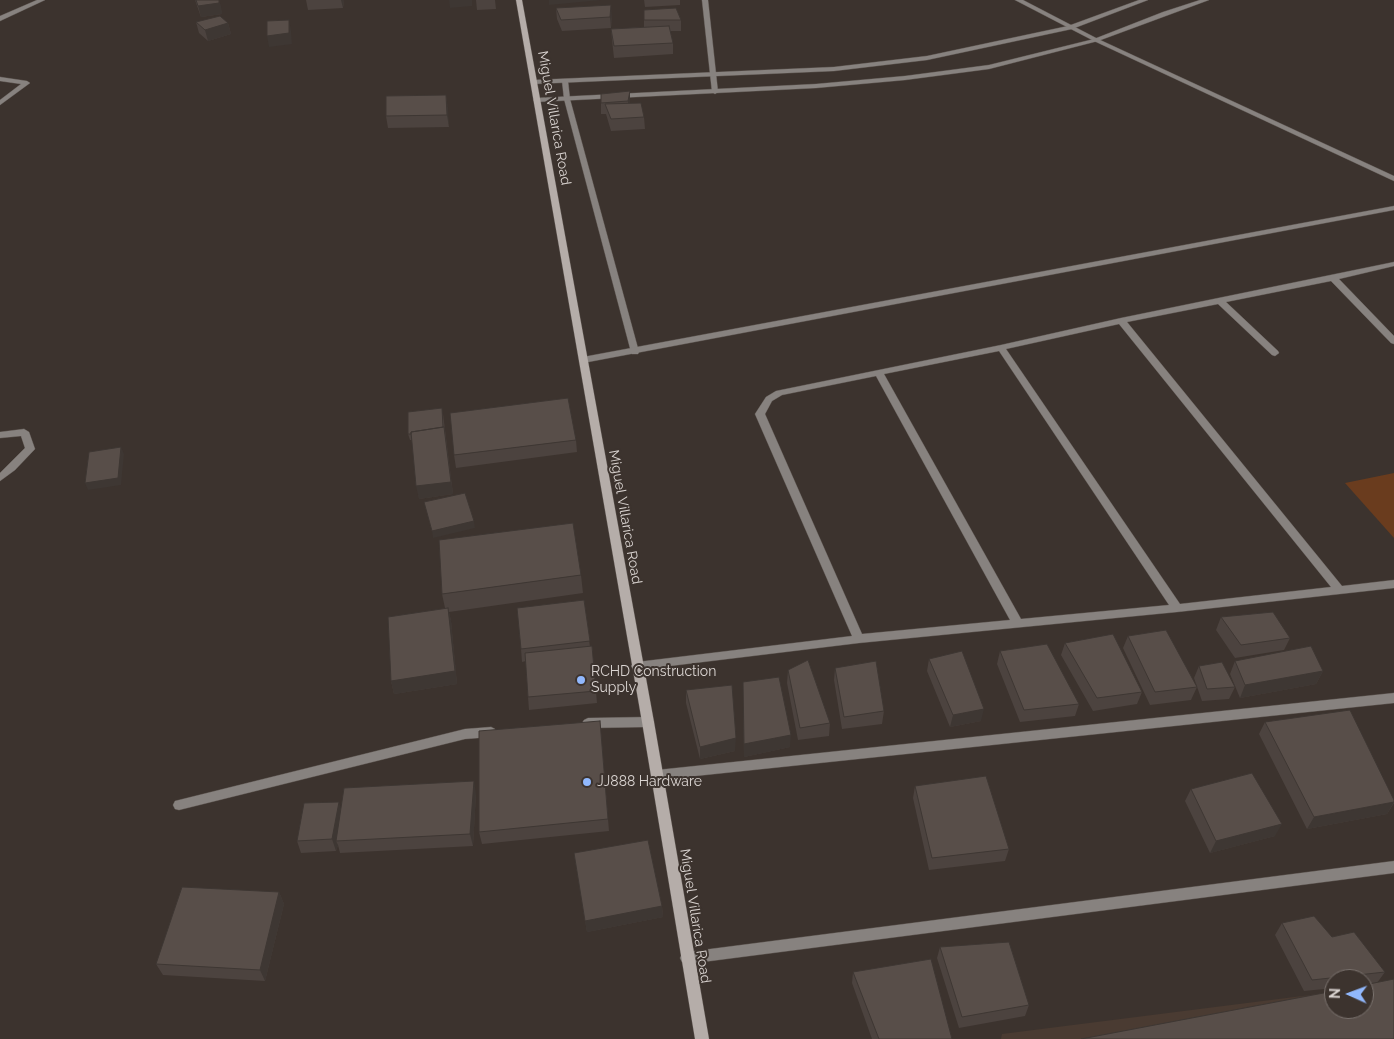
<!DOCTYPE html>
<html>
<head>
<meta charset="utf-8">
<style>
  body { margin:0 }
  #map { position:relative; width:1394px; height:1039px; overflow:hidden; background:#3c332e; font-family:Raleway,sans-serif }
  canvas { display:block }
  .north { position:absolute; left:1324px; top:969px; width:50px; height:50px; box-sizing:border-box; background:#3c332e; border:1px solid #7b736f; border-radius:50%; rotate:272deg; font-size:14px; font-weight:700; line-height:20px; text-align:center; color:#dad4d1 }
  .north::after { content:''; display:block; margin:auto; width:18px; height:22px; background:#91b8fd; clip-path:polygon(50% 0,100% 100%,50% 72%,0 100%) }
</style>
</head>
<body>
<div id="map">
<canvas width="1394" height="1039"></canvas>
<div class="north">N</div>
</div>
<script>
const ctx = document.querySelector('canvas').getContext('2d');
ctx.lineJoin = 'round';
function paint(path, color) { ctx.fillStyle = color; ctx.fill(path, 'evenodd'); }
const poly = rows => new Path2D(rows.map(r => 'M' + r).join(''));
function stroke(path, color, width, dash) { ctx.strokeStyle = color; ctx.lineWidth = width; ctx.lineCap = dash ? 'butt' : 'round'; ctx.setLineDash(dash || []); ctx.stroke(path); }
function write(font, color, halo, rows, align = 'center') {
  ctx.font = font + ' Raleway,sans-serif'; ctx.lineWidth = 4; ctx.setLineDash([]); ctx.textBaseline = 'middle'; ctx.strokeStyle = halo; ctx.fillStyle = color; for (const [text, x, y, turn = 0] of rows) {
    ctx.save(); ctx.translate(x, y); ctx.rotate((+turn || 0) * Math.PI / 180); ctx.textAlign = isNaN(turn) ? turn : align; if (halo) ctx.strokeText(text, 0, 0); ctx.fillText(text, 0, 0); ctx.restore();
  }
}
const built = poly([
  [1334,992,1334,1009,1364,1009,1394,1039,1001,1039,1002,1034]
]);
const green = poly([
  [1394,473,1394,538,1345,483]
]);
const lane = poly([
  [702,0,708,0,718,92,715,94,712,92,702,0],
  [1015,0,1023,0,1098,39,1394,176,1394,181,1094,41,1015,0],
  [565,79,568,81,570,99,639,352,638,354,632,354,631,352,564,99,562,81,565,79],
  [648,717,652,719,654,722,652,725,648,727,588,728,584,726,582,723,584,720,588,718,648,717],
  [491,727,495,729,497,732,495,735,491,737,465,739,179,810,175,809,173,805,175,801,179,800,465,729,491,727]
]);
const street = poly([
  [37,0,45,0,0,21,0,16,37,0],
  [1139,0,1148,0,1072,29,927,60,834,71,533,84,530,82,533,80,834,67,927,56,1068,26,1139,0],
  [1200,0,1209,0,1098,41,989,69,905,80,816,88,536,102,533,100,536,98,816,84,905,76,989,65,1094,39,1163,12,1200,0],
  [0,77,27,81,30,83,0,105,0,100,21,84,0,81,0,77],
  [1394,206,1394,210,583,363,579,360,583,357,1394,206],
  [1394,262,1394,266,1339,279,1394,336,1394,344,1391,343,1331,281,1226,302,1278,351,1279,353,1275,356,1272,355,1218,304,1127,322,1342,586,1394,580,1394,588,1177,612,859,643,637,670,633,669,631,666,633,663,637,662,852,636,755,414,766,397,776,391,1001,345,1121,318,1394,262],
  [1119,324,1331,587,1180,604,1006,349,1119,324],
  [999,351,1169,605,1021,619,884,374,999,351],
  [876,376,1010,620,862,634,765,414,772,401,782,395,876,376],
  [24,429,29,432,35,449,15,470,0,481,0,473,25,448,21,436,0,438,0,432,24,429],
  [1394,693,1394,703,657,780,653,779,651,775,653,771,657,770,1394,693],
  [1394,861,1394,873,687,964,682,962,680,958,682,954,687,952,1394,861]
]);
const secondary = poly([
  [516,0,522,0,654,722,709,1039,695,1039,642,722,516,0]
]);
const wall = poly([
  [195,0,219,0,222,14,201,17],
  [306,0,344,0,343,8,308,10],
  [476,0,495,0,496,9,477,10],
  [644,0,680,0,680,5,645,7],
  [556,8,612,16,611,28,562,31,557,19],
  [644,10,681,20,681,31,670,31,673,43,673,54,614,58,612,40,611,29,644,27],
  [196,22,228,23,231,34,208,41,199,33],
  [630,91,630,103,644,117,645,129,611,131,606,114,601,114,601,103],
  [446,95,449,127,388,128,386,116],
  [443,414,453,494,419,499,412,440,410,440,408,434],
  [576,440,577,452,456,468,454,455],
  [581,575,583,593,449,612,451,621,457,684,394,694,391,681,445,608,442,594],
  [584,600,590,647,592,646,597,703,529,710,528,697,526,661,522,662,521,649],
  [1221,617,1290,638,1284,650,1235,658,1216,630],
  [1128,636,1197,687,1191,700,1150,705,1123,648],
  [1065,643,1142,692,1137,704,1093,711,1061,655],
  [1000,651,1079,704,1075,716,1020,722,997,664],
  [929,659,981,721,950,727,927,671],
  [1235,661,1323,671,1316,684,1240,698,1230,674],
  [1199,666,1235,687,1229,699,1202,701,1194,678],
  [835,668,884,711,882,724,842,729,834,680],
  [788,670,830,723,829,736,798,740,787,683],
  [743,682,790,747,744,757],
  [686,690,735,751,700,759,686,703],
  [600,721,609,831,482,844,479,832],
  [1265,722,1394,800,1394,803,1387,814,1307,829,1259,734],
  [915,786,1009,849,1005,861,929,870,913,798],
  [1191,789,1275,836,1210,853,1185,801],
  [476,793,473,846,340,853,338,845,336,851,301,853,297,841,341,808],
  [574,853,662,906,663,917,587,932],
  [279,892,284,904,265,981,163,975,156,964],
  [1282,923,1332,937,1385,972,1377,983,1364,985,1364,979,1334,979,1334,988,1304,991,1275,935],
  [940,947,1029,1005,1025,1016,959,1028,937,958],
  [853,972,952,1039,872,1039,852,983]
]);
const shadedWall = poly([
  [219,0,221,6,222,14,201,17,198,6],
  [341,0,344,0,343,8],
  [449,0,472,0,472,6,450,8],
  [549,0,601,0,549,5],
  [611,5,612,16,611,28,610,17],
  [289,20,291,31,292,44,269,47,267,36],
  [228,23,231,34,208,41,205,30],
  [630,91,630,103,629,112,628,101],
  [446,95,448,107,449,127,447,115],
  [444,427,453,494,419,499,416,486],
  [121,447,124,454,121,485,88,490,85,483],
  [474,521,475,528,433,538,432,531],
  [448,608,451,621,457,684,394,694,391,681],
  [1323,671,1316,684,1240,698,1245,685],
  [984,709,981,721,950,727,953,715],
  [791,735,790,747,744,757,744,744],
  [736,738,735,751,700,759,700,747],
  [474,781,476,793,473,846,470,834],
  [339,802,343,814,336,841,338,845,336,851,332,839],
  [1394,802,1387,814,1307,829,1314,817],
  [1282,824,1275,836,1210,853,1216,841],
  [279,892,284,904,265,981,260,970],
  [662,906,663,917,587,932,585,921]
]);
const building = poly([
  [196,0,219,0,219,3,198,6,196,0],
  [611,5,610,17,561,20,556,8,611,5],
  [676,8,681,20,644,20,644,10,676,8],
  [220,16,228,23,205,30,196,22,220,16],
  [289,20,289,33,267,36,267,21,289,20],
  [669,26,673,43,614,46,611,29,669,26],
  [630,91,628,101,601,103,601,94,630,91],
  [446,95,447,115,386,116,386,96,446,95],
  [641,103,644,117,611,119,605,104,641,103],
  [568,398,576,440,454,455,450,413,568,398],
  [442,408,443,427,411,432,411,434,408,434,408,412,442,408],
  [444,427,451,482,416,486,411,432,444,427],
  [121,447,118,478,85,483,89,452,121,447],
  [465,493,474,521,432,531,424,502,465,493],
  [573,523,581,575,442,594,439,540,573,523],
  [584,600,590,641,521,649,517,608,584,600],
  [448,608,455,671,391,681,388,617,448,608],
  [1273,612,1290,638,1241,645,1221,617,1273,612],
  [1166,630,1197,687,1155,692,1128,636,1166,630],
  [1113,634,1142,692,1097,698,1065,643,1113,634],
  [1047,644,1079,704,1024,710,1000,651,1047,644],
  [592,646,596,691,528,697,525,653,592,646],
  [1311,646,1323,671,1245,685,1235,661,1311,646],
  [962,651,984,709,953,715,929,659,962,651],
  [808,660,830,723,800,728,788,670,808,660],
  [876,661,884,711,844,717,835,668,876,661],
  [1222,662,1235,687,1207,689,1199,666,1222,662],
  [779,677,791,735,744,744,743,682,779,677],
  [732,685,736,738,700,747,686,690,732,685],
  [1350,710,1394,800,1394,802,1314,817,1265,722,1350,710],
  [600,721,608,819,479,832,479,731,600,721],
  [1252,773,1282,824,1216,841,1191,789,1252,773],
  [986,776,1009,849,932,858,915,786,986,776],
  [474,781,470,834,336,841,344,788,474,781],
  [339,802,332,839,297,841,304,803,339,802],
  [648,840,662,906,585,921,574,853,648,840],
  [182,887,279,892,260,970,156,964,182,887],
  [1314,916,1332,937,1354,932,1385,972,1312,980,1282,923,1314,916],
  [1009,942,1029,1005,962,1017,940,947,1009,942],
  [931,959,952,1039,879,1039,853,972,931,959],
  [1394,979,1394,1039,1081,1039,1334,991,1334,1009,1364,1009,1364,985,1394,979]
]);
const markers = [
  [581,680,5,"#91b8fd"],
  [587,782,5,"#91b8fd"]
];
const streetNames = [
  ["Miguel Villarica Road",554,118,80],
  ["Miguel Villarica Road",625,517,80],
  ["Miguel Villarica Road",695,916,81]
];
const poiNames = [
  ["RCHD Construction",591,672],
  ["Supply",591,688],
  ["JJ888 Hardware",597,782]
];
paint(built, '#4a3b32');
paint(green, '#6a3c1e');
stroke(lane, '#58504b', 1);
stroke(street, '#58504b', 1);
stroke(secondary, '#58504b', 1);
paint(lane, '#87827f');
paint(street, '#87827f');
paint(secondary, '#b5ada9');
paint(wall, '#4c433f');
paint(shadedWall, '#3e3733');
paint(building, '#584e49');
stroke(building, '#3e3733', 1);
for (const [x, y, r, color] of markers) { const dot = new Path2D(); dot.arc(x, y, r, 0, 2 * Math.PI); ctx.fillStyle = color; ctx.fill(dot); stroke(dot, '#3c332e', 2); }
write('14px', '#dad4d1', '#3c332e', streetNames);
write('14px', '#dad4d1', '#3c332e', poiNames, 'left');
</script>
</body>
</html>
